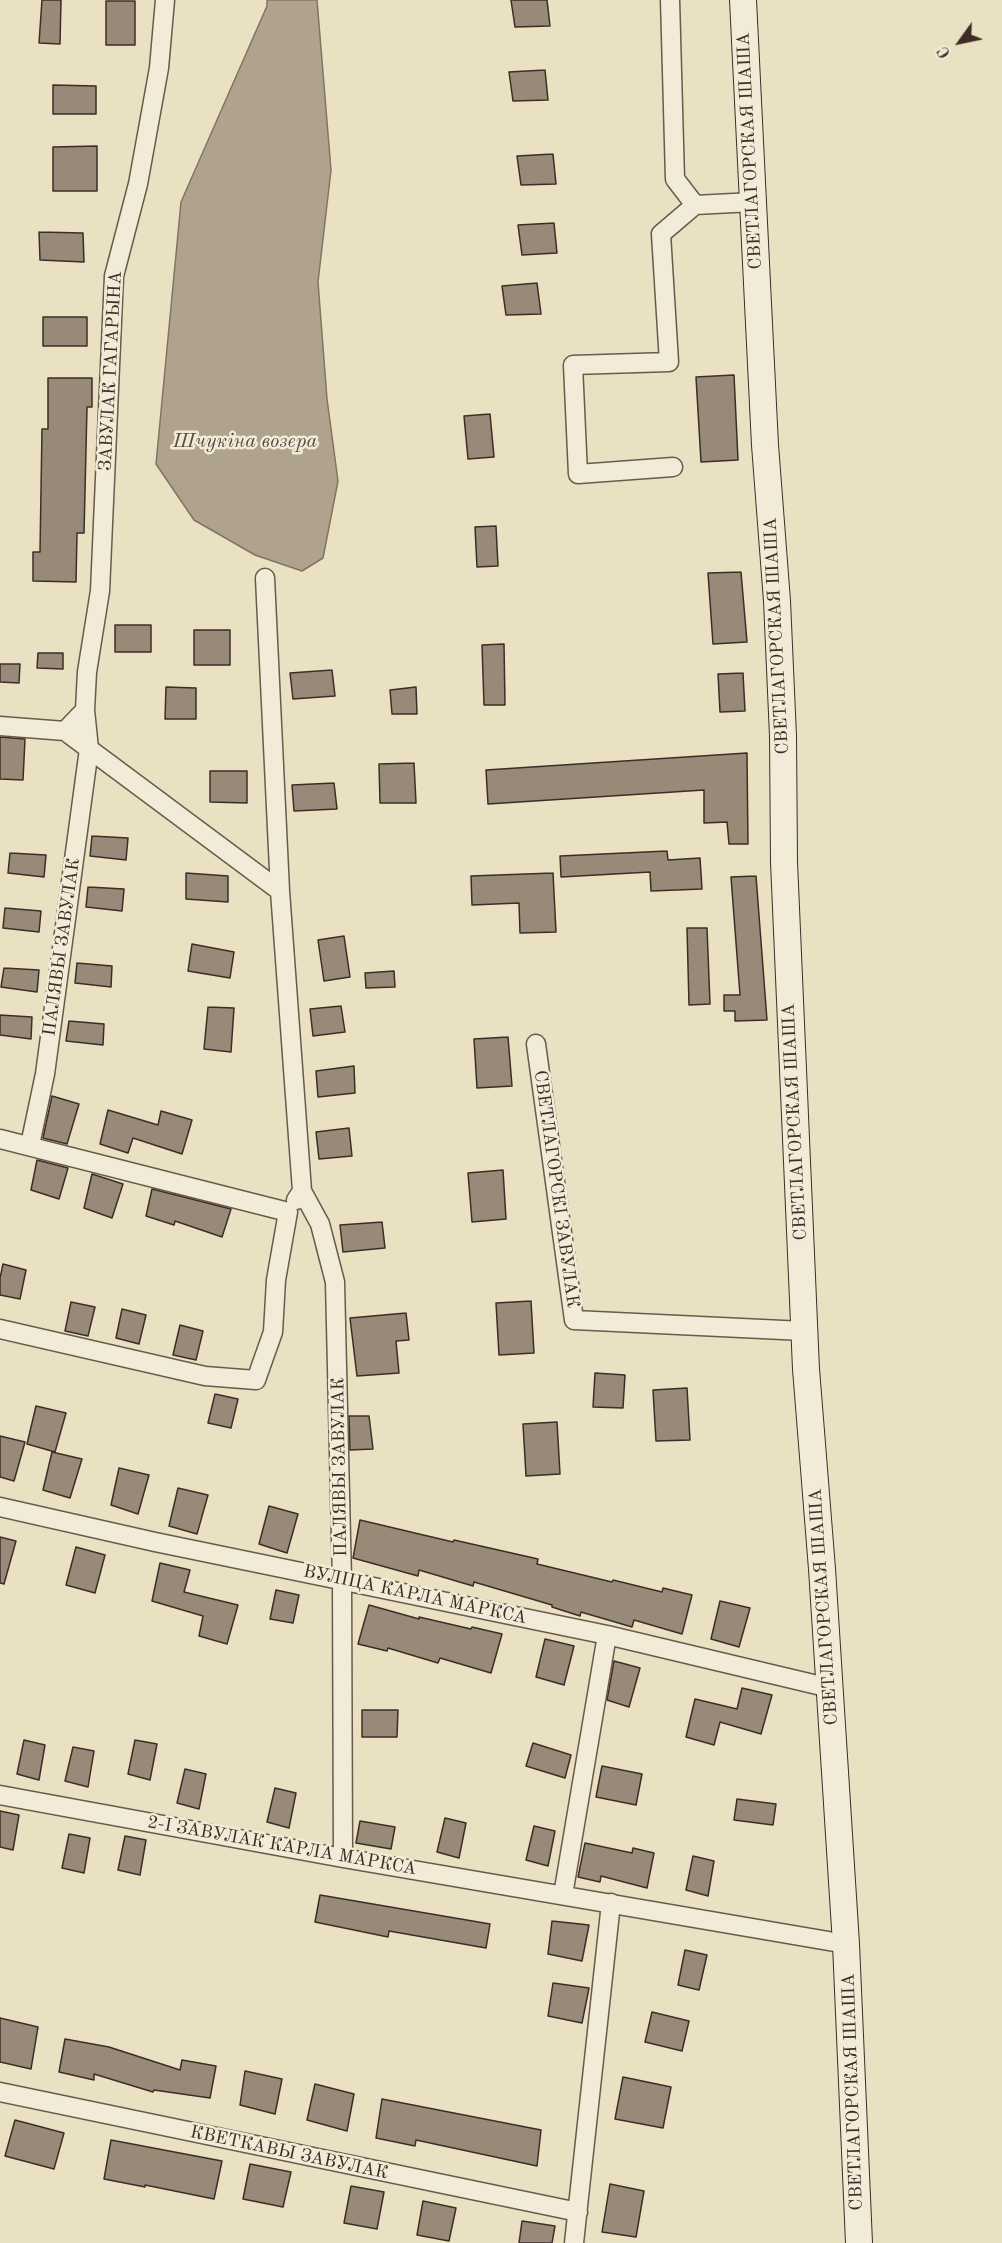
<!DOCTYPE html>
<html>
<head>
<meta charset="utf-8">
<style>
  body { margin:0 }
  #map { position:relative; width:1002px; height:2243px; overflow:hidden; background:#eae0c2; font-family:"Old Standard TT",serif }
  canvas { display:block }
  .north { position:absolute; left:930px; top:12px; width:60px; height:60px; -webkit-text-stroke:4px #f1ebd7; paint-order:stroke; rotate:237deg; font-size:16px; font-weight:700; line-height:24px; text-align:center; color:#3e2d27 }
  .north::after { content:''; display:block; margin:auto; width:21px; height:27px; background:#3e2d27; clip-path:polygon(50% 0,100% 100%,50% 72%,0 100%) }
</style>
</head>
<body>
<div id="map">
<canvas width="1002" height="2243"></canvas>
<div class="north">С</div>
</div>
<script>
const ctx = document.querySelector('canvas').getContext('2d');
ctx.lineJoin = 'round';
function paint(path, color) { ctx.fillStyle = color; ctx.fill(path, 'evenodd'); }
const poly = rows => new Path2D(rows.map(r => 'M' + r).join(''));
function stroke(path, color, width, dash) { ctx.strokeStyle = color; ctx.lineWidth = width; ctx.lineCap = dash ? 'butt' : 'round'; ctx.setLineDash(dash || []); ctx.stroke(path); }
function write(font, color, halo, rows, align = 'center') {
  ctx.font = font + ' "Old Standard TT",serif'; ctx.lineWidth = 5; ctx.setLineDash([]); ctx.textBaseline = 'middle'; ctx.strokeStyle = halo; ctx.fillStyle = color; for (const [text, x, y, turn = 0] of rows) {
    ctx.save(); ctx.translate(x, y); ctx.rotate((+turn || 0) * Math.PI / 180); ctx.textAlign = isNaN(turn) ? turn : align; if (halo) ctx.strokeText(text, 0, 0); ctx.fillText(text, 0, 0); ctx.restore();
  }
}
const water = poly([
  [267,0,317,0,331,170,318,282,327,399,338,481,323,558,302,571,255,555,194,520,156,464,181,202,267,6,267,0]
]);
const building = poly([
  [42,0,61,0,60,44,39,43,42,0],
  [511,0,547,0,550,26,515,27,511,0],
  [106,1,135,1,135,45,106,45,106,1],
  [545,70,548,100,513,101,509,72,545,70],
  [53,85,96,86,96,114,53,114,53,85],
  [97,146,97,191,53,191,53,147,97,146],
  [553,154,556,184,521,185,517,156,553,154],
  [554,223,557,253,522,255,518,225,554,223],
  [39,232,83,233,84,262,40,260,39,232],
  [537,283,541,314,506,315,502,286,537,283],
  [43,317,87,317,87,346,43,346,43,317],
  [734,375,738,460,701,462,696,377,734,375],
  [48,378,92,378,92,407,87,407,84,533,77,533,76,582,33,581,33,552,40,552,42,429,48,429,48,378],
  [490,414,494,457,468,459,464,416,490,414],
  [496,526,498,566,477,567,475,527,496,526],
  [741,572,747,642,713,644,708,573,741,572],
  [115,625,151,625,151,652,115,652,115,625],
  [194,630,230,630,230,665,194,665,194,630],
  [504,644,505,705,484,705,482,645,504,644],
  [38,653,63,653,63,669,37,668,38,653],
  [0,664,20,664,19,683,0,682,0,664],
  [332,670,335,696,293,699,290,673,332,670],
  [743,673,745,711,720,712,718,674,743,673],
  [166,687,196,688,196,719,165,719,166,687],
  [416,687,417,714,392,714,390,690,416,687],
  [0,737,25,739,23,780,0,779,0,737],
  [747,753,748,844,729,844,727,822,704,823,704,790,488,804,486,770,747,753],
  [414,763,416,803,380,803,379,764,414,763],
  [210,771,247,771,247,803,210,802,210,771],
  [334,783,337,809,294,811,292,785,334,783],
  [92,836,128,838,126,860,90,856,92,836],
  [667,851,668,860,700,858,702,889,651,891,650,872,561,877,560,856,667,851],
  [10,853,46,855,44,877,8,873,10,853],
  [186,873,228,876,228,902,186,899,186,873],
  [553,873,556,932,520,933,519,903,472,905,471,876,553,873],
  [756,876,767,1020,735,1021,735,1011,724,1011,724,995,740,995,731,877,756,876],
  [88,887,124,889,122,911,86,907,88,887],
  [5,908,41,911,39,932,3,928,5,908],
  [687,928,707,928,710,1004,689,1005,687,928],
  [344,936,350,977,324,981,318,940,344,936],
  [192,944,234,952,230,978,188,971,192,944],
  [77,963,112,966,111,987,75,983,77,963],
  [4,968,39,970,37,992,1,987,4,968],
  [394,971,395,987,366,988,365,973,394,971],
  [341,1006,345,1032,313,1036,310,1009,341,1006],
  [208,1007,234,1008,231,1052,204,1049,208,1007],
  [0,1015,32,1017,31,1039,0,1035,0,1015],
  [69,1021,104,1024,103,1045,66,1041,69,1021],
  [508,1037,512,1086,477,1088,474,1039,508,1037],
  [354,1066,355,1093,318,1097,316,1071,354,1066],
  [52,1096,79,1104,67,1144,43,1138,52,1096],
  [108,1110,158,1125,161,1111,192,1120,182,1154,133,1138,128,1153,100,1144,108,1110],
  [349,1128,352,1156,319,1159,316,1132,349,1128],
  [37,1160,68,1168,59,1199,31,1190,37,1160],
  [503,1170,506,1219,472,1222,468,1173,503,1170],
  [92,1174,123,1184,112,1218,84,1208,92,1174],
  [152,1189,231,1209,222,1237,175,1221,174,1225,146,1216,152,1189],
  [382,1222,385,1248,343,1252,340,1225,382,1222],
  [3,1264,26,1270,20,1299,0,1295,0,1278,3,1264],
  [531,1301,534,1353,499,1355,496,1303,531,1301],
  [71,1302,95,1307,88,1336,65,1331,71,1302],
  [122,1309,146,1315,139,1344,116,1338,122,1309],
  [406,1313,409,1340,396,1341,399,1373,357,1376,350,1318,406,1313],
  [180,1325,203,1331,196,1360,173,1355,180,1325],
  [595,1373,625,1375,623,1408,593,1407,595,1373],
  [687,1388,690,1440,656,1441,653,1390,687,1388],
  [215,1394,238,1399,231,1428,208,1423,215,1394],
  [36,1406,66,1413,55,1452,27,1444,36,1406],
  [349,1416,369,1416,373,1449,350,1450,349,1416],
  [557,1422,560,1474,526,1476,523,1424,557,1422],
  [0,1436,25,1442,14,1481,0,1477,0,1436],
  [52,1452,82,1459,70,1498,43,1490,52,1452],
  [119,1468,149,1475,138,1514,111,1505,119,1468],
  [178,1488,208,1495,197,1534,169,1526,178,1488],
  [269,1506,298,1514,287,1553,259,1544,269,1506],
  [360,1520,453,1542,454,1540,538,1559,537,1564,612,1582,613,1580,662,1592,663,1588,692,1595,682,1634,634,1620,632,1627,581,1612,580,1616,552,1607,552,1605,474,1582,473,1586,419,1570,418,1576,353,1558,360,1520],
  [0,1537,16,1541,4,1584,0,1583,0,1537],
  [76,1547,105,1555,95,1593,66,1585,76,1547],
  [160,1563,190,1570,184,1592,238,1605,227,1644,199,1636,203,1616,152,1601,160,1563],
  [276,1590,299,1595,293,1623,270,1619,276,1590],
  [720,1601,750,1608,739,1647,711,1639,720,1601],
  [369,1605,419,1619,419,1617,471,1629,472,1627,502,1634,491,1673,440,1658,438,1663,388,1648,387,1651,358,1644,369,1605],
  [545,1639,574,1646,564,1685,536,1677,545,1639],
  [614,1661,640,1668,629,1707,607,1700,614,1661],
  [742,1688,772,1695,761,1734,720,1722,714,1745,686,1737,695,1699,737,1709,742,1688],
  [362,1710,398,1710,397,1737,362,1737,362,1710],
  [24,1740,45,1745,39,1780,17,1774,24,1740],
  [135,1740,157,1744,150,1780,128,1774,135,1740],
  [533,1743,571,1755,565,1778,526,1766,533,1743],
  [73,1747,94,1751,88,1787,65,1781,73,1747],
  [602,1766,642,1774,636,1805,596,1797,602,1766],
  [185,1769,206,1774,199,1809,177,1803,185,1769],
  [275,1788,296,1793,289,1828,267,1822,275,1788],
  [737,1799,776,1804,773,1825,734,1820,737,1799],
  [0,1811,19,1815,13,1850,0,1847,0,1811],
  [445,1818,466,1823,459,1858,437,1852,445,1818],
  [360,1821,395,1827,391,1849,356,1843,360,1821],
  [534,1826,555,1831,548,1866,526,1860,534,1826],
  [69,1834,90,1838,84,1873,62,1868,69,1834],
  [125,1836,146,1840,140,1875,118,1870,125,1836],
  [585,1843,632,1853,633,1848,654,1853,647,1888,601,1876,600,1882,578,1877,585,1843],
  [693,1856,714,1861,708,1896,686,1890,693,1856],
  [320,1895,490,1924,486,1948,389,1931,388,1937,315,1922,320,1895],
  [552,1921,589,1925,582,1961,548,1954,552,1921],
  [685,1950,707,1955,699,1990,678,1985,685,1950],
  [553,1983,589,1988,582,2023,548,2016,553,1983],
  [652,2012,689,2021,682,2051,645,2042,652,2012],
  [0,2018,38,2027,31,2069,0,2062,0,2018],
  [65,2039,109,2047,180,2070,182,2060,216,2066,210,2098,154,2090,153,2092,94,2074,94,2080,59,2072,65,2039],
  [245,2071,282,2079,275,2114,240,2105,245,2071],
  [623,2077,671,2087,663,2128,615,2119,623,2077],
  [315,2084,354,2094,347,2131,307,2120,315,2084],
  [382,2099,541,2130,537,2166,416,2140,415,2146,376,2138,382,2099],
  [15,2120,64,2133,54,2169,5,2156,15,2120],
  [111,2140,222,2161,214,2199,145,2185,145,2187,104,2179,111,2140],
  [250,2164,291,2172,283,2207,243,2199,250,2164],
  [610,2184,644,2191,636,2237,602,2232,610,2184],
  [351,2186,384,2192,377,2229,344,2223,351,2186],
  [423,2201,456,2208,449,2241,417,2235,423,2201],
  [522,2221,555,2226,552,2243,519,2243,522,2221]
]);
const minor = poly([
  [670,0,675,179,695,205,753,202],
  [673,467,578,474,573,365,669,362,661,234,695,205],
  [265,578,280,891,302,1191,296,1200],
  [0,726,65,731,280,891],
  [65,731,85,710,87,672,100,591,114,276,138,184,159,68,165,0],
  [536,1044,574,1320,804,1331],
  [0,1139,288,1212,276,1280,273,1332,256,1380,205,1376,0,1329],
  [30,1145,45,1074,89,749,85,710],
  [302,1191,320,1224,335,1282,342,1580,343,1858],
  [0,1507,155,1542,607,1635,830,1688],
  [0,1795,343,1858,846,1944],
  [563,1895,607,1635],
  [0,2092,578,2212],
  [574,2243,611,1903]
]);
const secondary = poly([
  [743,0,765,445,777,601,783,736,784,862,806,1369,822,1569,846,1944,859,2243]
]);
const streetNames = [
  ["СВЕТЛАГОРСКАЯ ШАША",750,151,-93],
  ["ЗАВУЛАК ГАГАРЫНА",111,371,-87],
  ["СВЕТЛАГОРСКАЯ ШАША",777,636,-93],
  ["ПАЛЯВЫ ЗАВУЛАК",62,947,-82],
  ["СВЕТЛАГОРСКАЯ ШАША",795,1122,-93],
  ["СВЕТЛАГОРСКІ ЗАВУЛАК",556,1189,82],
  ["ПАЛЯВЫ ЗАВУЛАК",340,1467,-91],
  ["ВУЛІЦА КАРЛА МАРКСА",415,1595,12],
  ["СВЕТЛАГОРСКАЯ ШАША",824,1607,-94],
  ["2-І ЗАВУЛАК КАРЛА МАРКСА",282,1846,10],
  ["СВЕТЛАГОРСКАЯ ШАША",853,2092,-92],
  ["КВЕТКАВЫ ЗАВУЛАК",289,2153,12]
];
const waterNames = [
  ["Шчукіна возера",245,442]
];
paint(water, '#b0a38d');
stroke(water, '#827464', 1.5);
paint(building, '#978a78');
stroke(building, '#3e2d27', 1.5);
stroke(minor, '#695a4e', 21);
stroke(secondary, '#3e2d27', 28);
stroke(minor, '#f1ebd7', 18);
stroke(secondary, '#f1ebd7', 26);
write('18px', '#3e2d27', '#f1ebd7', streetNames);
write('italic 20px', '#5a4a40', '#f1ebd7', waterNames);
</script>
</body>
</html>
